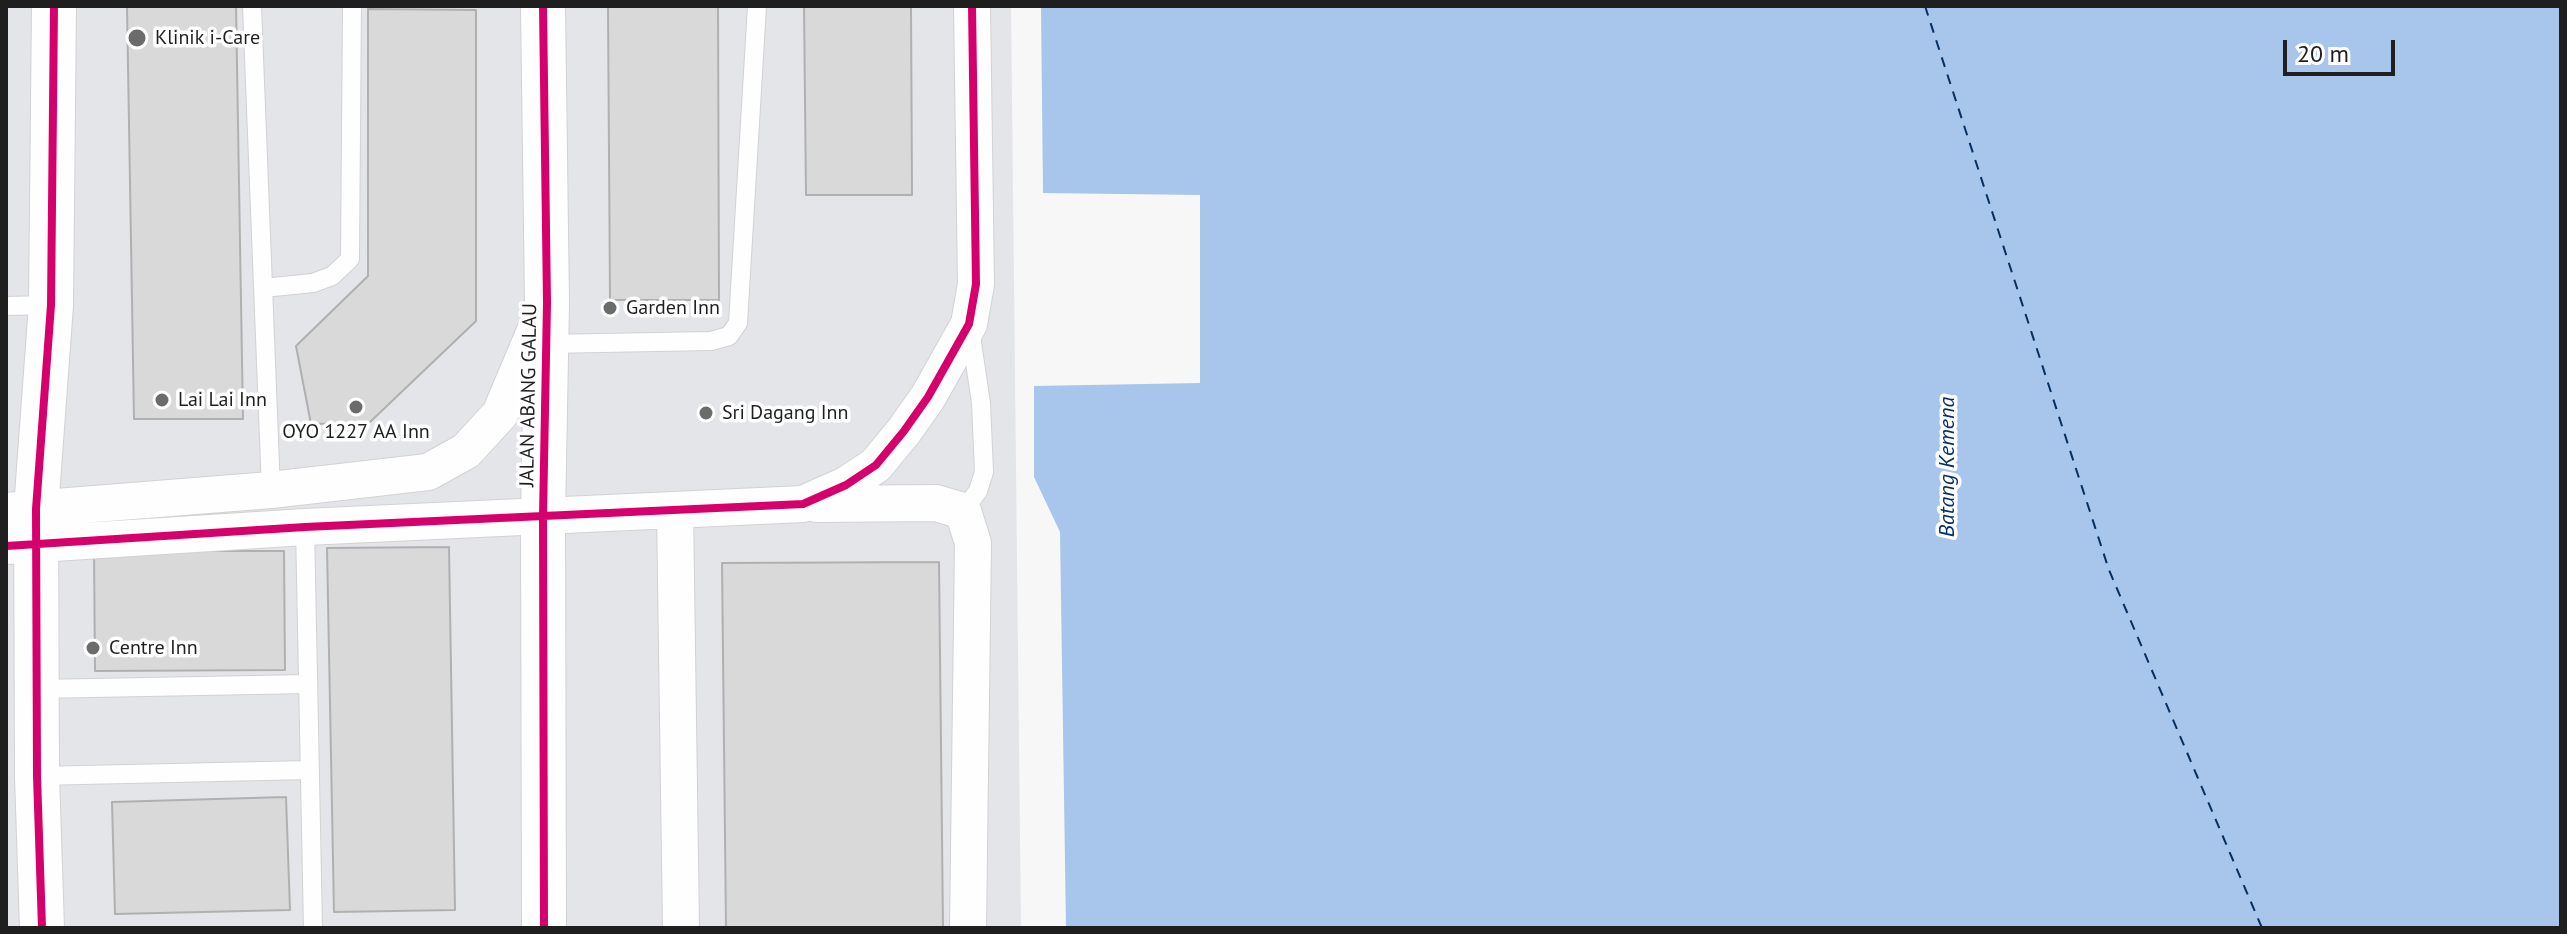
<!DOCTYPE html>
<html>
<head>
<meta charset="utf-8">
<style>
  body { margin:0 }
  #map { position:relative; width:2567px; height:934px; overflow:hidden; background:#f7f7f7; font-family:"PT Sans",sans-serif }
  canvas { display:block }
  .frame { position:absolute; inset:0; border:8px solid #1f1f20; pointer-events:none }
  .scale { position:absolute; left:2283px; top:40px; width:112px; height:36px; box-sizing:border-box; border:4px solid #1f1f20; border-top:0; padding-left:10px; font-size:24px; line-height:28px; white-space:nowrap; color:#1f1f20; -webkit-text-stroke:6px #fff; paint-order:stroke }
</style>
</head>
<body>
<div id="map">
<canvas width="2567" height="934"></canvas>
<div class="frame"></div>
<div class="scale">20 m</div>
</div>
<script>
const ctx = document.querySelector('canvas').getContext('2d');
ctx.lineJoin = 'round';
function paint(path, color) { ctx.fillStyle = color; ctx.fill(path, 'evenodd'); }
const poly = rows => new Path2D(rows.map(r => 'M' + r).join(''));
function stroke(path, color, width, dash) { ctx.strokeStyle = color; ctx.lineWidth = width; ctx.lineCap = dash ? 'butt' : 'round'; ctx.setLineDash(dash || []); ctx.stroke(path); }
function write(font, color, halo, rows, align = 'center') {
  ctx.font = font + ' "PT Sans",sans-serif'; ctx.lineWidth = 7; ctx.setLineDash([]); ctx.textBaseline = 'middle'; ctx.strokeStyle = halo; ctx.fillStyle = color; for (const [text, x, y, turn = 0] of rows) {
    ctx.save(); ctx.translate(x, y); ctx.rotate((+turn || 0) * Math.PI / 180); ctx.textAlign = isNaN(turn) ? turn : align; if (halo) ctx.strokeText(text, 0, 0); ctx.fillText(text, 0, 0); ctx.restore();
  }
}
const built = poly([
  [6,6,1011,6,1021,928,6,928]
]);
const water = poly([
  [1041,6,2561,6,2561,928,1066,928,1060,532,1034,477,1034,386,1200,383,1200,195,1043,193]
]);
const ferry = poly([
  [1925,6,2109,570,2262,928]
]);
const building = poly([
  [127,6,236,6,243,419,134,419,127,6],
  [608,6,718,6,719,300,610,300,608,6],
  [804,6,911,6,912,195,806,195,804,6],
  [368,9,476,10,476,321,369,423,311,424,296,346,368,276,368,9],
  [449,547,455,910,334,912,327,548,449,547],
  [94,551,284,551,285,670,95,671,94,551],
  [939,562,943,928,726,928,722,563,939,562],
  [286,797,290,910,115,914,112,802,286,797]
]);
const service = poly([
  [252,6,271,490],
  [263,288,313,283,332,276,350,259,352,6],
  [6,306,51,305],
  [546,344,711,341,729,336,738,323,757,6],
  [963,511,978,491,984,472,981,403,970,329],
  [305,527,313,928],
  [38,689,308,684],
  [37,776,309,770]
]);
const minor = poly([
  [817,504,936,503,963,511,973,543,968,928],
  [675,510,681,928],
  [6,511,271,490,428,472,466,451,500,414,543,312],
  [6,546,305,527,803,504,846,485,876,465,904,431,928,397,969,324,976,284,972,6]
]);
const tertiary = poly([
  [543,6,547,303,543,516,544,928],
  [42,928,37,776,36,509,51,305,54,6]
]);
const cycleway = poly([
  [543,6,547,303,543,516,544,928],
  [6,546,305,527,803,504,846,485,876,465,904,431,928,397,969,324,976,284,972,6],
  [42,928,37,776,36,509,51,305,54,6]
]);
const markers = [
  [137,38,10,"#6b6b6b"],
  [610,308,8,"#6b6b6b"],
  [162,400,8,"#6b6b6b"],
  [356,407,8,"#6b6b6b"],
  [706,413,8,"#6b6b6b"],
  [93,648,8,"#6b6b6b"]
];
const poiNames = [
  ["Klinik i-Care",155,38],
  ["Garden Inn",626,308],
  ["Lai Lai Inn",178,400],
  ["Sri Dagang Inn",722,413],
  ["OYO 1227 AA Inn",356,432,"center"],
  ["Centre Inn",109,648]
];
const streetNames = [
  ["JALAN ABANG GALAU",529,395,-89]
];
const waterNames = [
  ["Batang Kemena",1948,467,-90]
];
paint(built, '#e3e5e9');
paint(water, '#a8c5eb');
stroke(ferry, '#063061', 2, [10, 8]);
paint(building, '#d9d9d9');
stroke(building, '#b0b0b0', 2);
stroke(service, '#d2d2d2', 20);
stroke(minor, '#d2d2d2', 38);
stroke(tertiary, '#d2d2d2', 46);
stroke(service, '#fefefe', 18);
stroke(minor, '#fefefe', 36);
stroke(tertiary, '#fefefe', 44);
stroke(cycleway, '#d6006c', 8);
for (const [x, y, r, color] of markers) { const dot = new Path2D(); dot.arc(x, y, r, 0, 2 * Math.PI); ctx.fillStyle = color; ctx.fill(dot); stroke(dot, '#fff', 3); }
write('20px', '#1f1f20', '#fff', poiNames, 'left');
write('20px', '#1f1f20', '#fff', streetNames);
write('italic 22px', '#063061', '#fff', waterNames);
</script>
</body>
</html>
